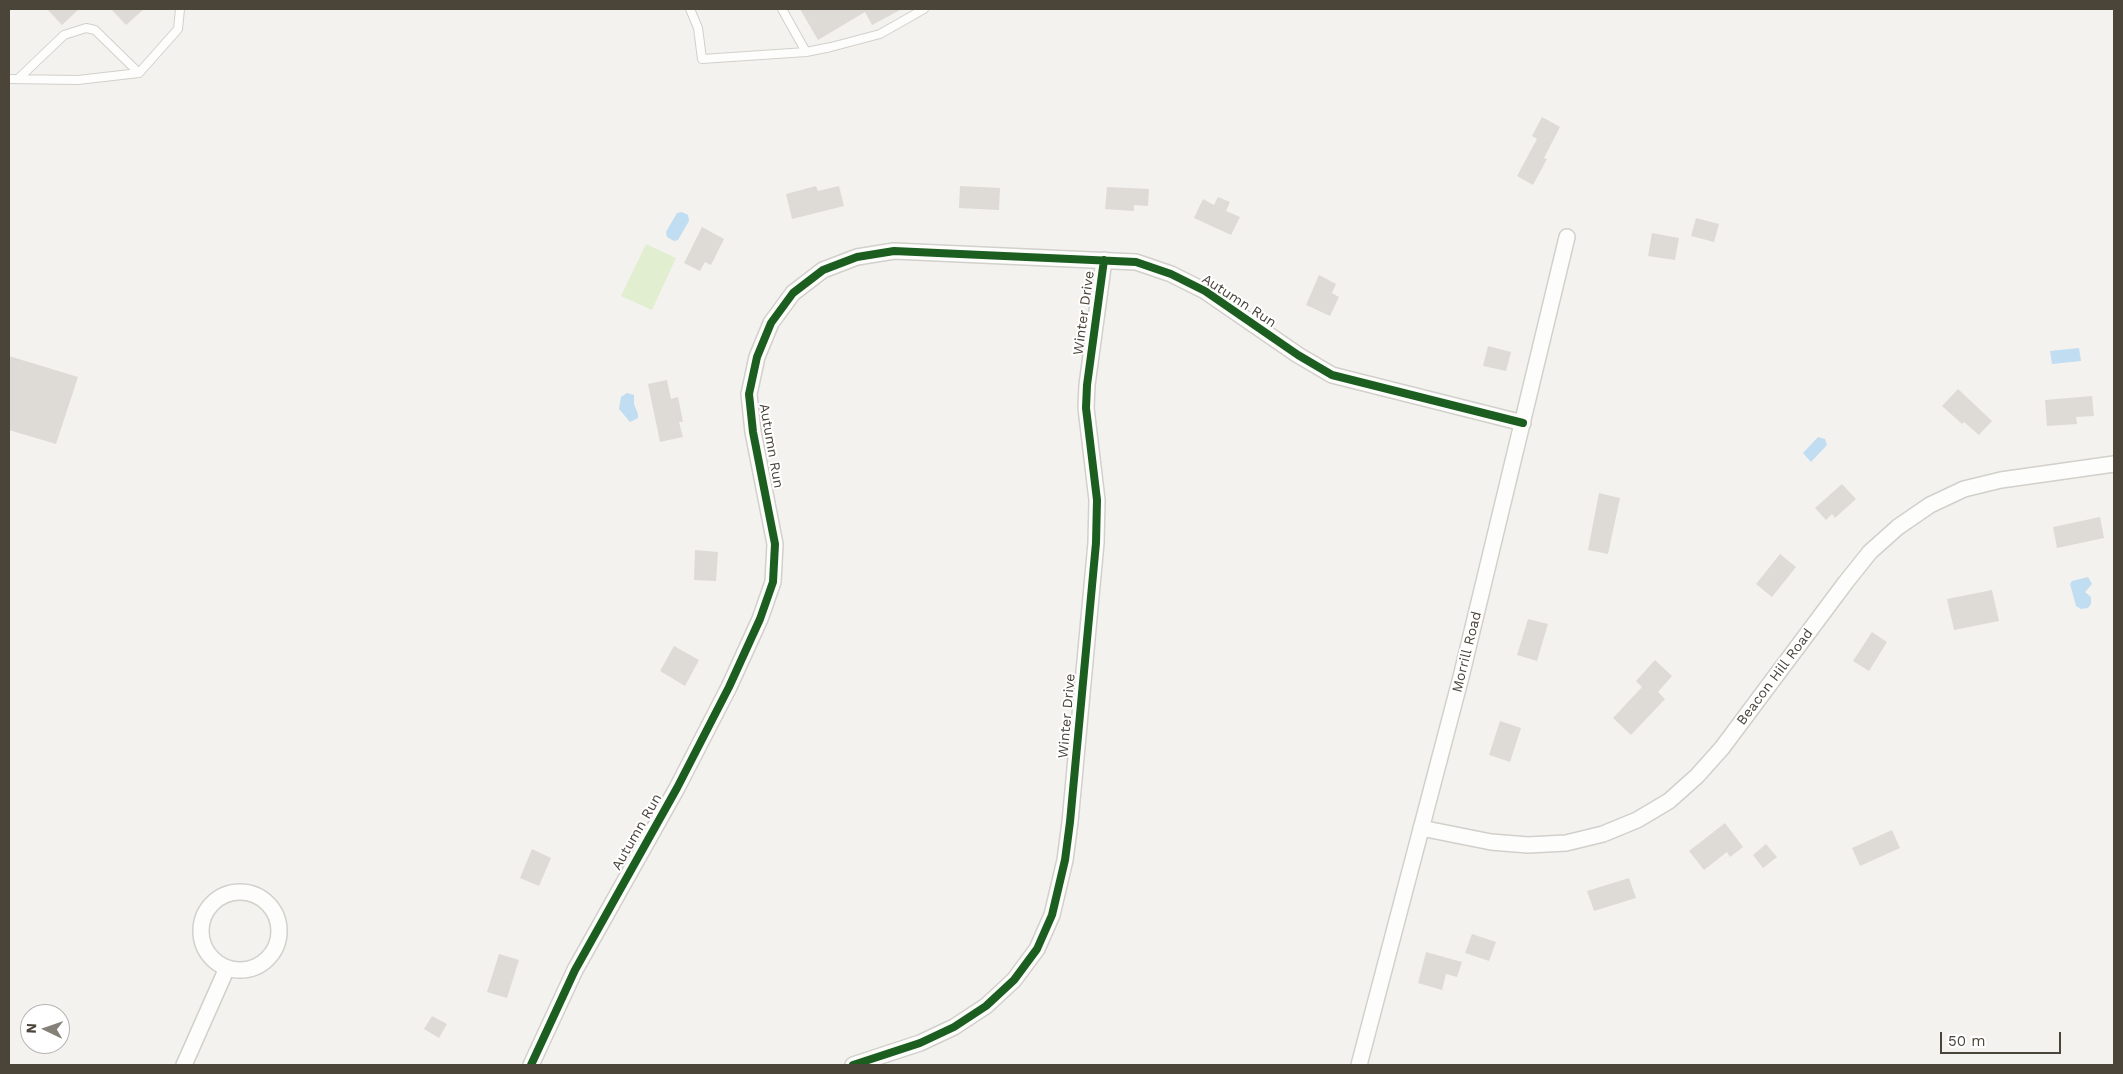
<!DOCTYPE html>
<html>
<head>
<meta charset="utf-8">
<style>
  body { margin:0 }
  #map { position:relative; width:2123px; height:1074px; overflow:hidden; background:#f4f2ee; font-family:"Work Sans",sans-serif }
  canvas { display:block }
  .frame { position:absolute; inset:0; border:10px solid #4b4439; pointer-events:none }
  .north { position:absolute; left:20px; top:1004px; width:50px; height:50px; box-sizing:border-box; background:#fff; border:1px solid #b7b4b0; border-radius:50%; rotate:273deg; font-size:14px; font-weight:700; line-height:20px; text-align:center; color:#4b4439 }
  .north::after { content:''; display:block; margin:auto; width:18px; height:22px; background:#868178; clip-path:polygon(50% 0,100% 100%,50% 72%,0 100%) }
  .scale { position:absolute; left:1940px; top:1032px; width:121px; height:22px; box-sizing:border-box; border:2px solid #4b4439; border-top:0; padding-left:6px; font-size:15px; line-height:18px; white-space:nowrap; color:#4b4439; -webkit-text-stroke:4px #fff; paint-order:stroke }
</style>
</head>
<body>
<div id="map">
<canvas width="2123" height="1074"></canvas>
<div class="frame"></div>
<div class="north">N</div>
<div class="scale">50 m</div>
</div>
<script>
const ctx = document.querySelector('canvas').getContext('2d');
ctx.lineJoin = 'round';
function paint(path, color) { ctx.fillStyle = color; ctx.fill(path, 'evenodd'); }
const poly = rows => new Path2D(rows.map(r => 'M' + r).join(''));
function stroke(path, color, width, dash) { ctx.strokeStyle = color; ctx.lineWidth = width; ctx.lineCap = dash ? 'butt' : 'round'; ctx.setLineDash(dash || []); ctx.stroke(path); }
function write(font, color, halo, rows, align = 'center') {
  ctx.font = font + ' "Work Sans",sans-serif'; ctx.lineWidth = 4; ctx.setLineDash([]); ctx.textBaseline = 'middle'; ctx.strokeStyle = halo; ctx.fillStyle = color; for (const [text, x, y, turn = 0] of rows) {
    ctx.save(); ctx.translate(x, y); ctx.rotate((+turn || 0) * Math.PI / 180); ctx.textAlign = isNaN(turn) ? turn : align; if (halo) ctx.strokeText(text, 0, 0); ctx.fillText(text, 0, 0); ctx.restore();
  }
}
const green = poly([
  [646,244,676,258,652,310,621,296]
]);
const water = poly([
  [682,212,688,215,689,221,678,240,674,241,667,237,666,232,677,213],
  [2079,348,2081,361,2052,364,2050,351],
  [627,393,634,395,634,404,638,414,638,418,630,422,619,409,621,397],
  [1818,437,1825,439,1827,445,1811,462,1803,453],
  [2088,577,2092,584,2085,592,2091,597,2091,604,2088,608,2081,609,2076,606,2070,584,2072,581]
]);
const building = poly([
  [47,9,79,9,62,25],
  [111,9,144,9,126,25],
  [800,9,902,9,872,25,865,12,818,40],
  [1542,117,1560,127,1544,158,1547,159,1533,185,1517,176,1537,139,1532,136],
  [816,186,818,191,839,186,844,206,792,219,786,194],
  [960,186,1000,188,999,210,959,208],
  [1107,187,1149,189,1148,206,1134,205,1134,211,1105,209],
  [1218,197,1230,202,1226,211,1240,217,1231,235,1194,218,1203,199,1214,205],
  [1696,218,1719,224,1714,242,1691,236],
  [702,227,724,239,711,265,705,262,700,271,684,263],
  [1652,233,1679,238,1675,260,1648,256],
  [1319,275,1336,284,1332,293,1339,297,1330,316,1306,305],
  [1488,346,1511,352,1506,371,1483,366],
  [9,356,78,377,56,444,9,430],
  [667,380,671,399,678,397,683,422,679,422,683,437,660,442,648,384],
  [1958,389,1992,421,1979,435,1964,422,1962,424,1942,406],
  [2092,396,2094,416,2076,417,2077,424,2047,426,2045,400],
  [1842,484,1856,499,1835,518,1832,514,1826,520,1815,508],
  [1599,493,1620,498,1608,554,1588,550],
  [2100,517,2104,538,2057,548,2053,527],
  [695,550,718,552,716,581,694,580],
  [1780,554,1796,567,1772,597,1756,584],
  [1992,590,1999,621,1954,630,1947,599],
  [1528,619,1548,624,1537,661,1517,655],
  [1872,632,1887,642,1869,671,1853,661],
  [674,646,699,660,685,686,660,671],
  [1655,660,1672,676,1658,692,1665,699,1631,735,1613,718,1642,687,1636,681],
  [1500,721,1521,728,1510,762,1489,755],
  [1725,823,1743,847,1730,857,1727,852,1704,870,1689,851],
  [1892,830,1900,848,1860,866,1852,848],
  [1766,844,1777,857,1763,868,1753,855],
  [532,849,551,858,539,886,520,878],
  [1629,878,1636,898,1594,911,1587,891],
  [1472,934,1496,942,1489,961,1465,953],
  [1426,952,1462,962,1457,977,1446,974,1442,990,1418,983],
  [499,954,519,960,507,998,487,992],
  [432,1016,447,1024,439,1038,424,1029]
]);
const service = poly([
  [690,9,698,28,702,59,806,52,831,47,880,34,924,9],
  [782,9,806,52],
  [9,79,78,80,139,73,178,29,180,9],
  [18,79,64,35,86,28,95,30,139,73]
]);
const minor = poly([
  [1421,828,1491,842,1528,845,1566,843,1603,834,1637,820,1669,801,1697,776,1722,748,1846,582,1870,552,1898,527,1930,505,1964,489,2001,480,2114,464],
  '201 931a39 39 0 1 1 78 0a39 39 0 1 1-78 0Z',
  [184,1065,227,968],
  [531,1065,575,970,677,788,729,687,760,619,773,582,775,544,753,432,749,394,757,357,771,323,793,293,823,270,857,257,894,251,1136,262,1171,274,1205,291,1298,355,1332,375,1523,423],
  [853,1065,920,1043,954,1027,986,1006,1014,980,1037,949,1052,915,1065,860,1070,822,1096,543,1097,500,1086,408,1087,385,1104,260],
  [1359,1065,1461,677,1567,237]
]);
const cycleway = poly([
  [531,1065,575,970,677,788,729,687,760,619,773,582,775,544,753,432,749,394,757,357,771,323,793,293,823,270,857,257,894,251,1136,262,1171,274,1205,291,1298,355,1332,375,1523,423],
  [853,1065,920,1043,954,1027,986,1006,1014,980,1037,949,1052,915,1065,860,1070,822,1096,543,1097,500,1086,408,1087,385,1104,260]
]);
const streetNames = [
  ["Autumn Run",1239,301,33],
  ["Winter Drive",1084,313,-82],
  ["Autumn Run",771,446,80],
  ["Morrill Road",1467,652,-76],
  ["Beacon Hill Road",1775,677,-53],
  ["Winter Drive",1067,716,-85],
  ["Autumn Run",637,832,-60]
];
paint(green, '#e1eecf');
paint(water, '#c0ddf1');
paint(building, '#dedbd6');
stroke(service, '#d2d0cb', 10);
stroke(minor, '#d2d0cb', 18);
stroke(service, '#fdfdfc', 8);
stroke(minor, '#fdfdfc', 15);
stroke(cycleway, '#1b5e20', 8);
write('14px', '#4b4439', '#fff', streetNames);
</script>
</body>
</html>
